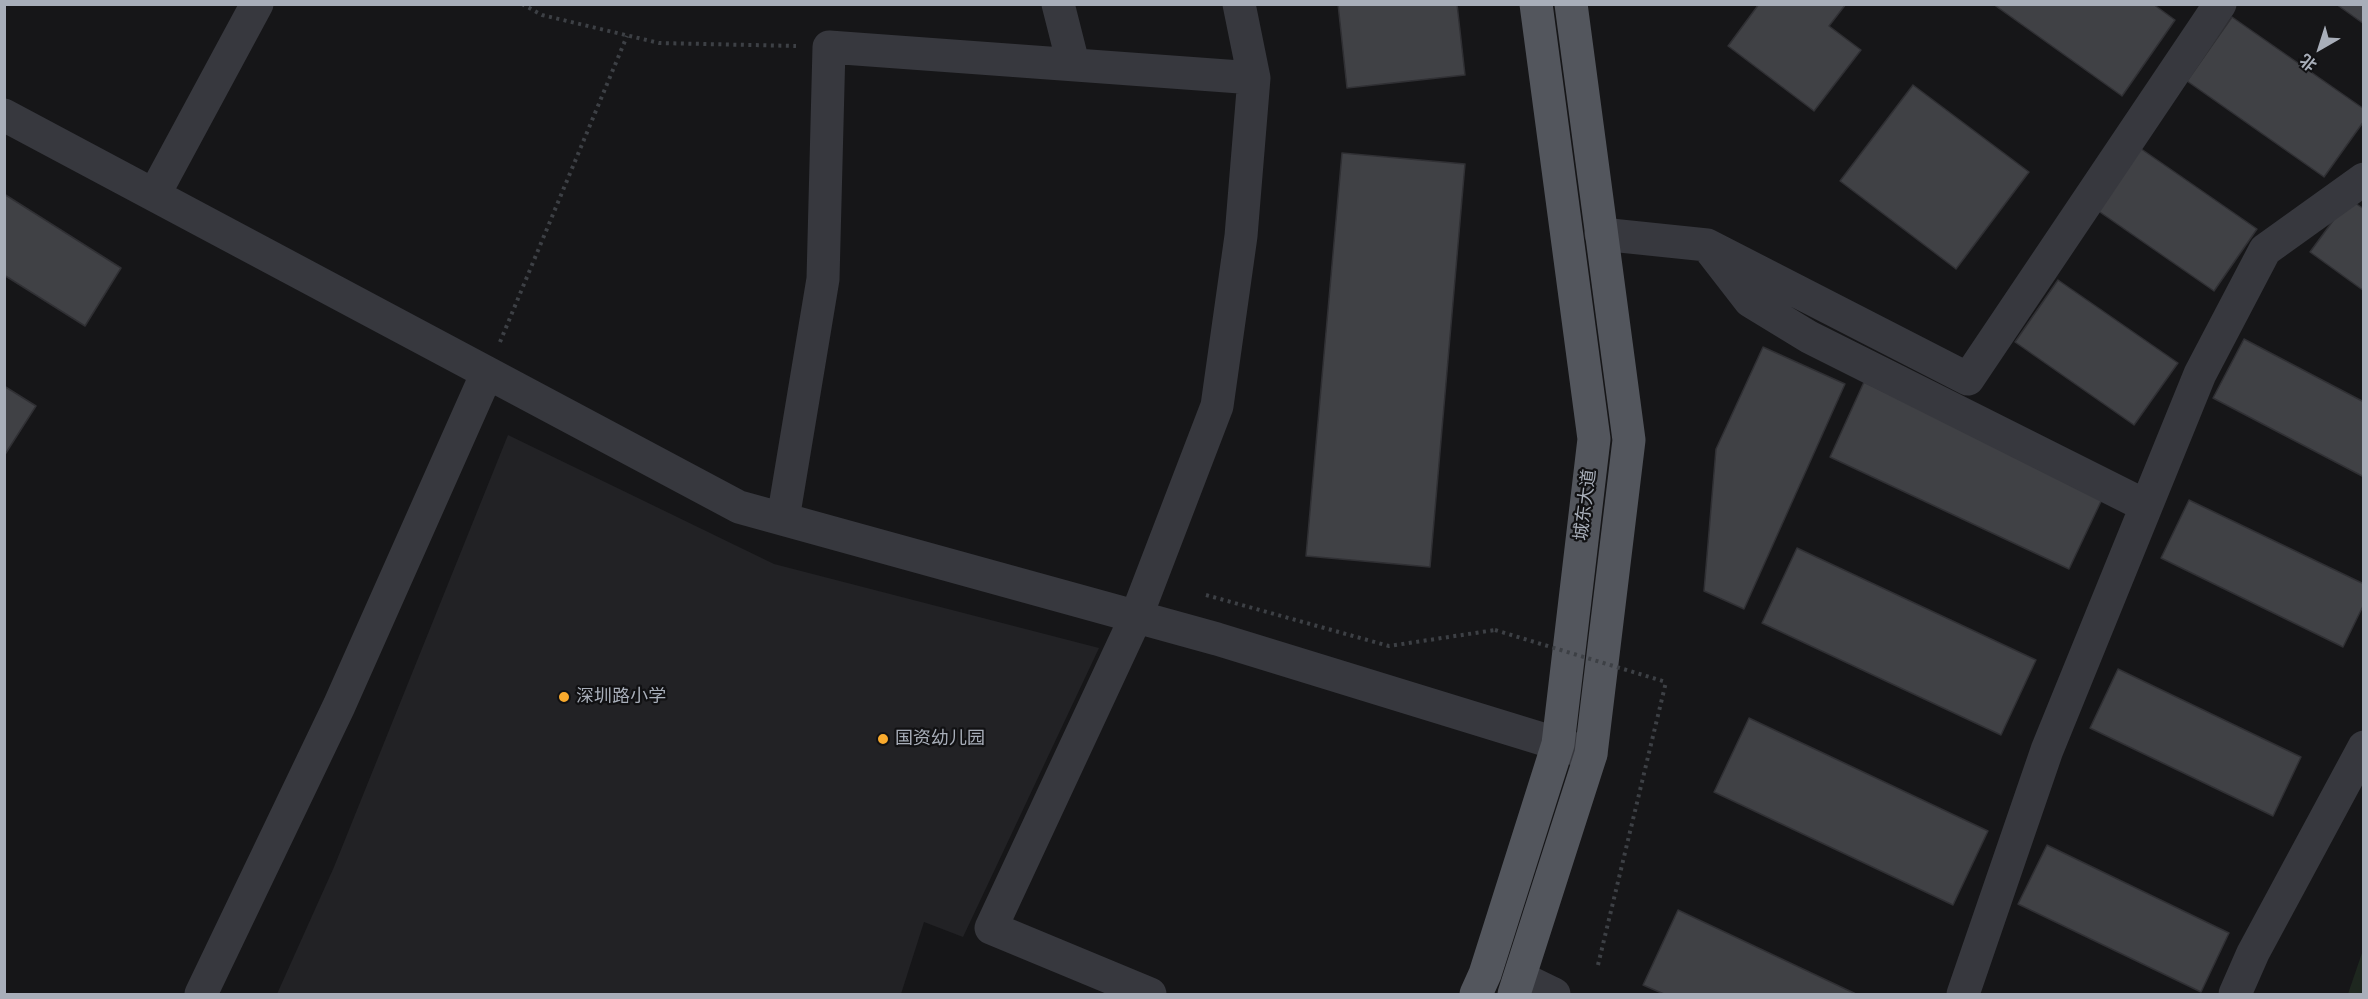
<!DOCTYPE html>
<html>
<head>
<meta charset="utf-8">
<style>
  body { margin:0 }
  #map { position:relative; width:2368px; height:999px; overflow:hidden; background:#161618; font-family:Signika,"Noto Sans SC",sans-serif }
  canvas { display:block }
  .frame { position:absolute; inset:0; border:6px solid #a8aeb9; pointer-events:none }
  .north { position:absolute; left:2290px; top:18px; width:60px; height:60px; -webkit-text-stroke:4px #111113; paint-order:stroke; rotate:219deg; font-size:16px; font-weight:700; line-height:24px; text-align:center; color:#a8aeb9 }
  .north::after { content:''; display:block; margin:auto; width:21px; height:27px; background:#a8aeb9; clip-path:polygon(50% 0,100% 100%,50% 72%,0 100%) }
</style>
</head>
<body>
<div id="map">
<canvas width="2368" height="999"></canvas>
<div class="frame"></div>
<div class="north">北</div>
</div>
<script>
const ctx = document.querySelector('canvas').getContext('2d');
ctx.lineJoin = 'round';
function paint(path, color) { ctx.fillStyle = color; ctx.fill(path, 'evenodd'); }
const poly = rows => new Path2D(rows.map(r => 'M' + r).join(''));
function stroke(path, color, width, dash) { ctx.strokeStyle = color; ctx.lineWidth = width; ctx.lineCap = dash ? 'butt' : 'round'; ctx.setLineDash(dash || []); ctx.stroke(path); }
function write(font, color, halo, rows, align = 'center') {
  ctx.font = font + ' Signika,"Noto Sans SC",sans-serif'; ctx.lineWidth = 4.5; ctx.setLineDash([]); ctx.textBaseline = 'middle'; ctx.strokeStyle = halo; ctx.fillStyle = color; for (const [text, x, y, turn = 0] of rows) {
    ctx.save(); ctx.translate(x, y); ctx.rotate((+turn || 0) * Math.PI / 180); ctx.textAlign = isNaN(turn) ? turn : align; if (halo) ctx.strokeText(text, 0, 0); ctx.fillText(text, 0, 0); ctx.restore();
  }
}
const built = poly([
  [508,435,774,564,1099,648,963,937,924,922,901,994,277,994,334,867]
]);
const green = poly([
  [2363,950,2363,994,2348,994,2350,988]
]);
const building = poly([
  [1338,4,1457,4,1465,75,1347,88,1338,4],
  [1759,4,1846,4,1829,26,1861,50,1814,111,1728,46,1759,4],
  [1993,4,2153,4,2175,20,2122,96,1993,4],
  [2336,4,2364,4,2364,24,2336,4],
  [2232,17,2364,109,2364,121,2324,177,2187,81,2232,17],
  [1913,85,2029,172,1956,269,1840,181,1913,85],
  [2137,146,2257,229,2214,291,2094,208,2137,146],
  [1342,153,1465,164,1430,567,1306,556,1342,153],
  [4,194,121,268,85,326,4,275,4,194],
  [2349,199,2364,209,2364,291,2310,252,2349,199],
  [2058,280,2178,363,2134,425,2015,342,2058,280],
  [2244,339,2364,402,2364,477,2213,398,2244,339],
  [1763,347,1845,384,1744,609,1704,591,1716,449,1763,347],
  [1864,382,2104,495,2069,569,1830,457,1864,382],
  [4,386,36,406,4,456,4,386],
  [2189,500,2364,584,2364,604,2343,647,2161,558,2189,500],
  [1797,548,2036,660,2001,735,1762,623,1797,548],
  [2118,669,2301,757,2273,816,2090,728,2118,669],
  [1749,718,1988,831,1953,905,1714,792,1749,718],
  [2047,845,2229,933,2201,992,2018,904,2047,845],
  [1678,910,1856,994,1664,994,1643,985,1678,910]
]);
const path = poly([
  [522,4,542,15,659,43,796,46],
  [500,342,627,36],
  [1206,595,1389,646,1495,630],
  [1598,965,1666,682]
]);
const minor = poly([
  [1058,4,1073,63],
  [4,115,739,507,1217,639,1591,754],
  [154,195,257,4],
  [1601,234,1707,245,1968,379,2220,4],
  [1712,252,1750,301,1809,337,2146,506],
  [783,519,823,279,829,47,1254,78],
  [1521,978,1554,994],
  [201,994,339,706,487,373],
  [1150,994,991,928,1136,617,1217,406,1241,236,1254,78,1239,4],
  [1963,994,2047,750,2200,374,2265,250,2364,179],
  [2235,994,2253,953,2364,747]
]);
const major = poly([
  [1476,994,1485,974,1558,744,1594,439,1536,4],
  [1514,994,1591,754,1629,440,1571,4]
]);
const pathBridge = poly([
  [1495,630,1666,682]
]);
const markers = [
  [564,697,6,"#f9aa2d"],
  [883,739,6,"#f9aa2d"]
];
const streetNames = [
  ["城东大道",1586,505,-83]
];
const poiNames = [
  ["深圳路小学",576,697],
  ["国资幼儿园",895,739]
];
paint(built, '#222225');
paint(green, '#1e271f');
paint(building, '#404145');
stroke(building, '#303034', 1.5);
stroke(path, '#3d4045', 4, [3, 4.5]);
stroke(minor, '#37383e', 33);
stroke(major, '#53565d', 33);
stroke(pathBridge, '#3d4045', 4, [3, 4.5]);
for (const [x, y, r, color] of markers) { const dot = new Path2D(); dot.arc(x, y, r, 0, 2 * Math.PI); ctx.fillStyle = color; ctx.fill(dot); stroke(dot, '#111113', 2); }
write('18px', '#a8aeb9', '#111113', streetNames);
write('18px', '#a8aeb9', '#111113', poiNames, 'left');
</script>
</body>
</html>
